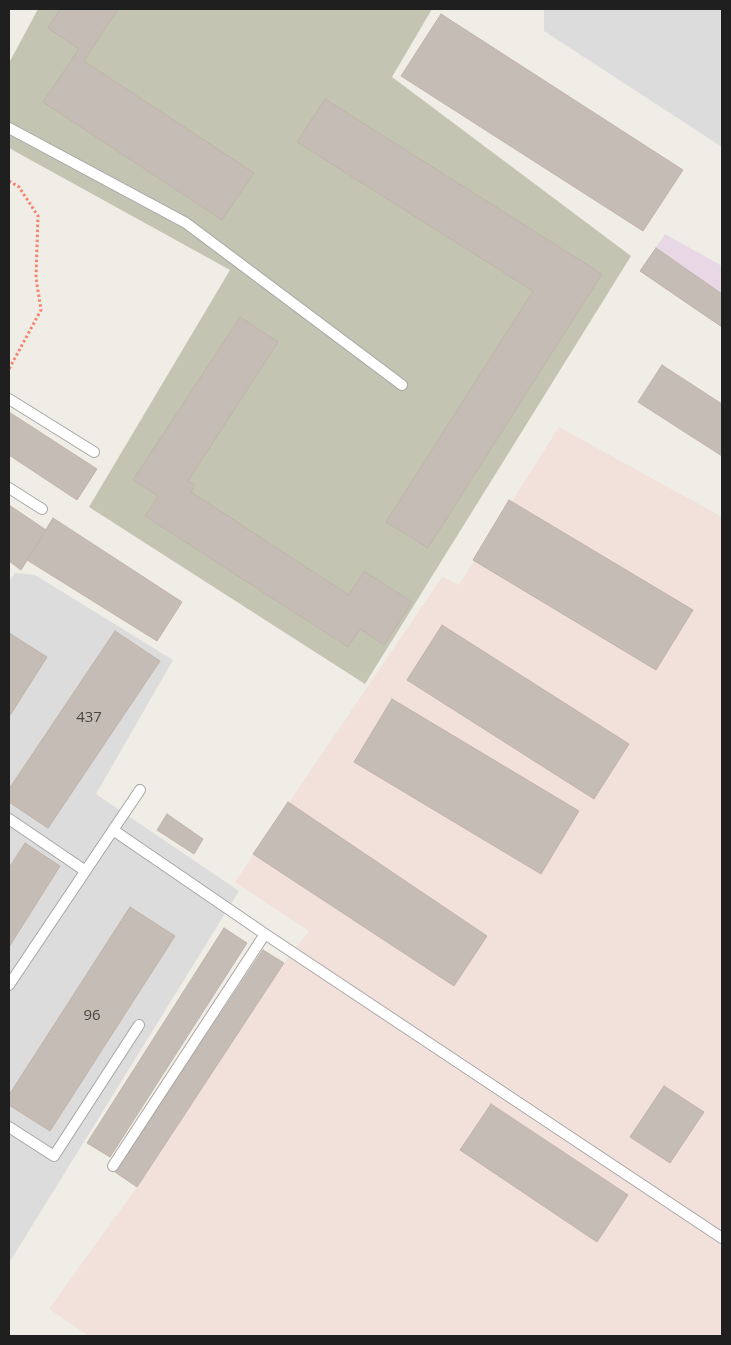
<!DOCTYPE html>
<html>
<head>
<meta charset="utf-8">
<style>
  body { margin:0 }
  #map { position:relative; width:731px; height:1345px; overflow:hidden; background:#efede6; font-family:"Open Sans",sans-serif }
  canvas { display:block }
  .frame { position:absolute; inset:0; border:10px solid #1f1f1f; pointer-events:none }
</style>
</head>
<body>
<div id="map">
<canvas width="731" height="1345"></canvas>
<div class="frame"></div>
</div>
<script>
const ctx = document.querySelector('canvas').getContext('2d');
ctx.lineJoin = 'round';
function paint(path, color) { ctx.fillStyle = color; ctx.fill(path, 'evenodd'); }
const poly = rows => new Path2D(rows.map(r => 'M' + r).join(''));
function stroke(path, color, width, dash) { ctx.strokeStyle = color; ctx.lineWidth = width; ctx.lineCap = dash ? 'butt' : 'round'; ctx.setLineDash(dash || []); ctx.stroke(path); }
function write(font, color, halo, rows, align = 'center') {
  ctx.font = font + ' "Open Sans",sans-serif'; ctx.lineWidth = 4; ctx.setLineDash([]); ctx.textBaseline = 'middle'; ctx.strokeStyle = halo; ctx.fillStyle = color; for (const [text, x, y, turn = 0] of rows) {
    ctx.save(); ctx.translate(x, y); ctx.rotate((+turn || 0) * Math.PI / 180); ctx.textAlign = isNaN(turn) ? turn : align; if (halo) ctx.strokeText(text, 0, 0); ctx.fillText(text, 0, 0); ctx.restore();
  }
}
const residential = poly([
  [544,9,722,9,722,147,544,31],
  [15,573,35,575,173,660,96,794,239,891,9,1263,9,582]
]);
const industrial = poly([
  [665,234,722,266,722,327,640,271]
]);
const military = poly([
  [559,427,722,517,722,1336,89,1336,49,1309,137,1187,284,963,309,931,235,882,442,577,459,585]
]);
const construction = poly([
  [38,9,432,9,392,77,631,256,365,684,89,507,230,270,9,148,9,63]
]);
const building = poly([
  [60,9,118,9,84,61,254,173,222,220,43,102,79,49,48,28,60,9],
  [441,14,683,170,643,231,401,76,441,14],
  [325,99,602,274,428,548,386,522,533,291,297,142,325,99],
  [656,248,722,294,722,327,640,271,656,248],
  [240,317,278,342,188,481,195,485,191,492,349,595,364,571,412,602,384,645,360,629,348,647,145,516,158,496,133,480,240,317],
  [662,365,722,404,722,456,638,402,662,365],
  [9,412,97,469,77,500,9,455,9,412],
  [509,500,693,610,656,670,473,560,509,500],
  [9,505,46,530,21,570,9,561,9,505],
  [53,518,182,602,157,641,27,560,53,518],
  [442,625,629,744,594,799,407,680,442,625],
  [115,631,160,661,48,828,9,802,9,789,115,631],
  [9,633,47,657,9,717,9,633],
  [392,699,579,811,541,874,354,762,392,699],
  [288,802,487,936,454,986,253,854,288,802],
  [167,814,203,839,194,854,157,830,167,814],
  [25,843,60,866,9,947,9,868,25,843],
  [130,907,175,936,50,1131,9,1105,9,1095,130,907],
  [224,928,247,943,110,1157,87,1143,224,928],
  [263,950,284,963,137,1187,115,1172,263,950],
  [664,1086,704,1112,670,1163,630,1137,664,1086],
  [491,1104,628,1195,597,1242,460,1150,491,1104]
]);
const path = poly([
  [9,181,19,187,38,216,36,278,41,310,9,369]
]);
const lane = poly([
  [9,128,186,223,402,385],
  [9,399,94,452],
  [9,488,42,509],
  [9,819,84,870],
  [113,830,140,790],
  [265,934,722,1238],
  [9,985,113,830,265,934,113,1166],
  [9,1127,54,1156,139,1025]
]);
const numberNames = [
  ["437",89,718],
  ["96",92,1016]
];
paint(residential, '#dddcdc');
paint(industrial, '#e8d8e5');
paint(military, '#f1e1da');
paint(construction, '#c3c4b1');
paint(building, '#c4bcb5');
stroke(building, '#c1b4a9', 1);
stroke(lane, '#a6a6a6', 12);
stroke(path, '#f58471', 3, [2.5, 2.5]);
stroke(lane, '#fff', 10);
write('15px', '#484644', null, numberNames);
</script>
</body>
</html>
